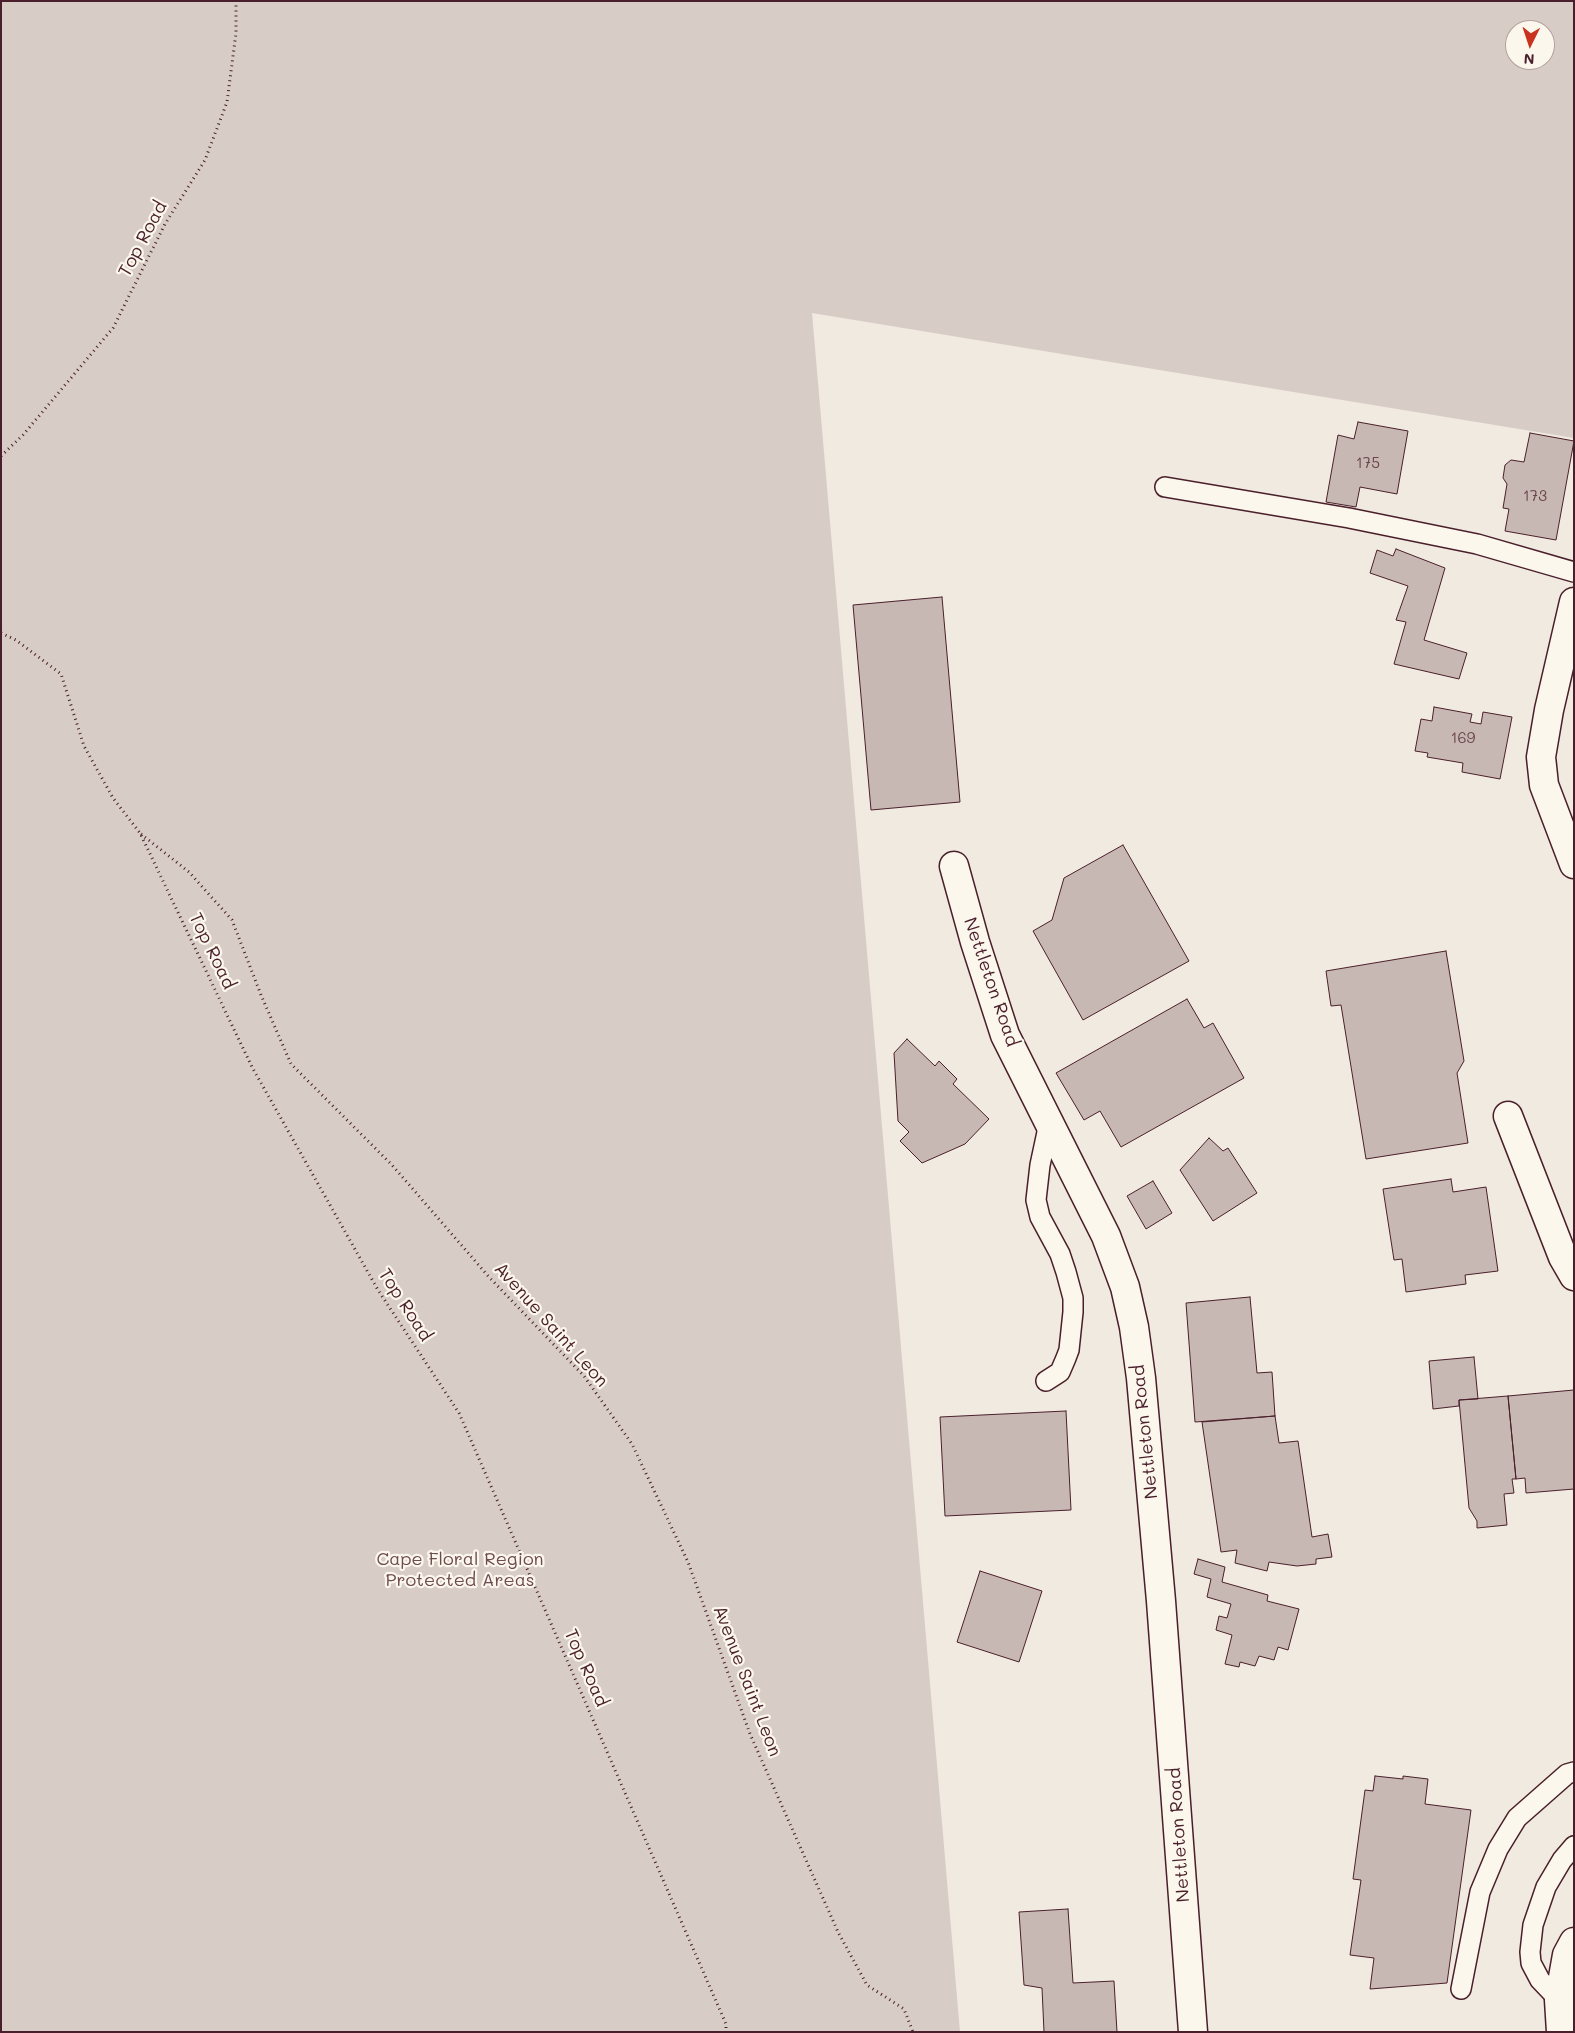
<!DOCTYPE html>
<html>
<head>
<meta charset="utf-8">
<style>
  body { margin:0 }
  #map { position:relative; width:1575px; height:2033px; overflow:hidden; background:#f0eae0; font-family:Mali,sans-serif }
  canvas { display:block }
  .frame { position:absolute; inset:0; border:2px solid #4a1f2b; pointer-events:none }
  .north { position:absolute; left:1505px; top:20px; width:50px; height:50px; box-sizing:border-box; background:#fbf7ec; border:1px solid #b4a19f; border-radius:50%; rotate:184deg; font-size:14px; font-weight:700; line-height:20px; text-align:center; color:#4a1f2b }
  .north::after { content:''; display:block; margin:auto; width:18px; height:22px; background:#c8321e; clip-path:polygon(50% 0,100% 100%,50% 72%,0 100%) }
</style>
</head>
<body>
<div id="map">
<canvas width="1575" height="2033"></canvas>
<div class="frame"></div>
<div class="north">N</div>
</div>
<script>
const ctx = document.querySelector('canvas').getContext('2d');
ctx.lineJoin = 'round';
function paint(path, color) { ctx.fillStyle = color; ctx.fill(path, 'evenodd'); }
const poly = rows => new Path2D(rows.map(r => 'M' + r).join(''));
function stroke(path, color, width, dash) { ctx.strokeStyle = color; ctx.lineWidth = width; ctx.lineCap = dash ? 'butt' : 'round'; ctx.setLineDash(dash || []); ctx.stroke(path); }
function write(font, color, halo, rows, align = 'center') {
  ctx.font = font + ' Mali,sans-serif'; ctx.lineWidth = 4.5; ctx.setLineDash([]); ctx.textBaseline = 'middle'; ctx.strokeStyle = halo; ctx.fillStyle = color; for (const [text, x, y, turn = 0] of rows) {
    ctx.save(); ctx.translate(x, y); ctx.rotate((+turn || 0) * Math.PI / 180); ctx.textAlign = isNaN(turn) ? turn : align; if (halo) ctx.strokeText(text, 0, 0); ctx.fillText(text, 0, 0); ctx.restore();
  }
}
const green = poly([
  [1,1,1574,1,1574,438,812,313,960,2032,1,2032],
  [1515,30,1545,30,1545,60,1515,60]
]);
const building = poly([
  [1358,422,1408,431,1397,494,1360,487,1356,507,1326,502,1338,435,1354,439,1358,422],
  [1530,433,1574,441,1556,540,1505,531,1509,509,1503,508,1507,484,1503,478,1505,465,1511,460,1524,462,1530,433],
  [1396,549,1445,568,1424,640,1467,653,1459,679,1394,664,1406,622,1396,620,1408,586,1370,573,1377,550,1393,556,1396,549],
  [942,597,960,802,871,810,853,605,942,597],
  [1434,707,1472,714,1470,722,1481,724,1483,712,1512,717,1500,779,1462,772,1463,763,1427,757,1428,753,1415,751,1421,719,1432,721,1434,707],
  [1123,845,1189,961,1083,1020,1033,931,1052,920,1064,878,1123,845],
  [1446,951,1464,1061,1457,1073,1468,1143,1366,1159,1341,1005,1331,1006,1326,971,1446,951],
  [1187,999,1204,1028,1213,1023,1244,1078,1121,1147,1100,1111,1084,1120,1056,1073,1187,999],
  [907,1039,935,1066,939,1061,957,1079,953,1084,989,1119,965,1144,922,1163,900,1141,909,1132,898,1121,894,1053,907,1039],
  [1209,1138,1223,1151,1228,1148,1257,1193,1213,1221,1180,1170,1209,1138],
  [1451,1179,1453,1192,1486,1187,1498,1271,1465,1275,1466,1284,1406,1292,1402,1259,1394,1260,1383,1189,1451,1179],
  [1153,1181,1172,1213,1146,1229,1127,1196,1153,1181],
  [1250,1297,1257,1373,1272,1372,1275,1416,1195,1422,1186,1303,1250,1297],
  [1474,1357,1478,1399,1459,1400,1459,1406,1433,1409,1429,1361,1474,1357],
  [1574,1390,1574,1489,1526,1493,1525,1478,1516,1479,1508,1396,1574,1390],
  [1508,1396,1516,1479,1512,1479,1514,1493,1504,1494,1507,1525,1477,1528,1477,1521,1469,1508,1459,1400,1508,1396],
  [1066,1411,1071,1510,945,1516,940,1417,1066,1411],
  [1275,1416,1279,1443,1298,1441,1312,1537,1328,1534,1332,1557,1316,1559,1316,1564,1297,1566,1269,1562,1267,1571,1235,1563,1237,1550,1221,1552,1202,1422,1275,1416],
  [1198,1559,1225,1567,1222,1582,1268,1595,1267,1601,1299,1609,1288,1650,1278,1647,1274,1660,1259,1656,1255,1666,1240,1662,1239,1667,1225,1664,1232,1635,1216,1630,1219,1616,1227,1618,1231,1604,1207,1597,1211,1579,1194,1574,1198,1559],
  [980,1571,1042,1591,1019,1662,957,1642,980,1571],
  [1375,1776,1403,1779,1403,1776,1428,1779,1425,1804,1471,1810,1447,1983,1370,1989,1374,1958,1350,1955,1361,1880,1353,1879,1365,1790,1373,1791,1375,1776],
  [1068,1909,1073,1983,1114,1981,1117,2032,1044,2032,1042,1988,1024,1985,1019,1912,1068,1909]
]);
const path = poly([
  [1,456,23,435,113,328,165,224,205,160,227,102,236,33,236,1],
  [1,633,16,640,61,674,84,746,113,798,140,833,252,1067,378,1290,459,1413,726,2024,726,2032],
  [141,834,189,872,232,920,261,995,291,1064,392,1165,489,1277,584,1376,632,1444,688,1562,750,1734,838,1932,867,1985,904,2009,913,2032]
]);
const service = poly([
  [1165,487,1349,518,1477,544,1574,572],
  [1046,1381,1060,1372,1066,1358,1069,1350,1073,1312,1073,1298,1066,1272,1060,1254,1040,1217,1036,1200,1040,1165,1049,1123],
  [1461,1989,1480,1892,1498,1849,1517,1818,1567,1774,1574,1772],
  [1559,2000,1540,1980,1531,1963,1530,1952,1533,1925,1546,1887,1562,1860,1574,1846]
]);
const minor = poly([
  [954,866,975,942,1005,1035,1106,1236,1125,1287,1134,1327,1141,1378,1161,1601,1193,2032],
  [1508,1116,1563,1257,1574,1276]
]);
const secondary = poly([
  [1574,602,1549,710,1541,757,1544,785,1574,864],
  [1561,2032,1559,2000,1567,1955,1574,1942]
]);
const numberNames = [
  ["175",1368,463],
  ["173",1535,496],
  ["169",1463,738]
];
const streetNames = [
  ["Top Road",143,239,-62],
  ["Top Road",212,951,64],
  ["Nettleton Road",991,982,71],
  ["Top Road",405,1305,57],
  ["Avenue Saint Leon",551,1325,48],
  ["Nettleton Road",1145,1432,-96],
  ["Top Road",586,1668,66],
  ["Avenue Saint Leon",747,1681,69],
  ["Nettleton Road",1179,1835,-94]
];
const parkNames = [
  ["Cape Floral Region",460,1559],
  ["Protected Areas",460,1580]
];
paint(green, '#d8ccc6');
paint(building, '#c8b8b3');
stroke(building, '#4a1f2b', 1);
stroke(service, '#4a1f2b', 22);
stroke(minor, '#4a1f2b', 31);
stroke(secondary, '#4a1f2b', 31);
stroke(path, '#4a1f2b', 3, [1, 4]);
stroke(service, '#fbf7ec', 19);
stroke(minor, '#fbf7ec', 28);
stroke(secondary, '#fbf7ec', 28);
write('15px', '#6a454d', null, numberNames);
write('18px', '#4a1f2b', '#fbf7ec', streetNames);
write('18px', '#6e4a52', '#fbf7ec', parkNames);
</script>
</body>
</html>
